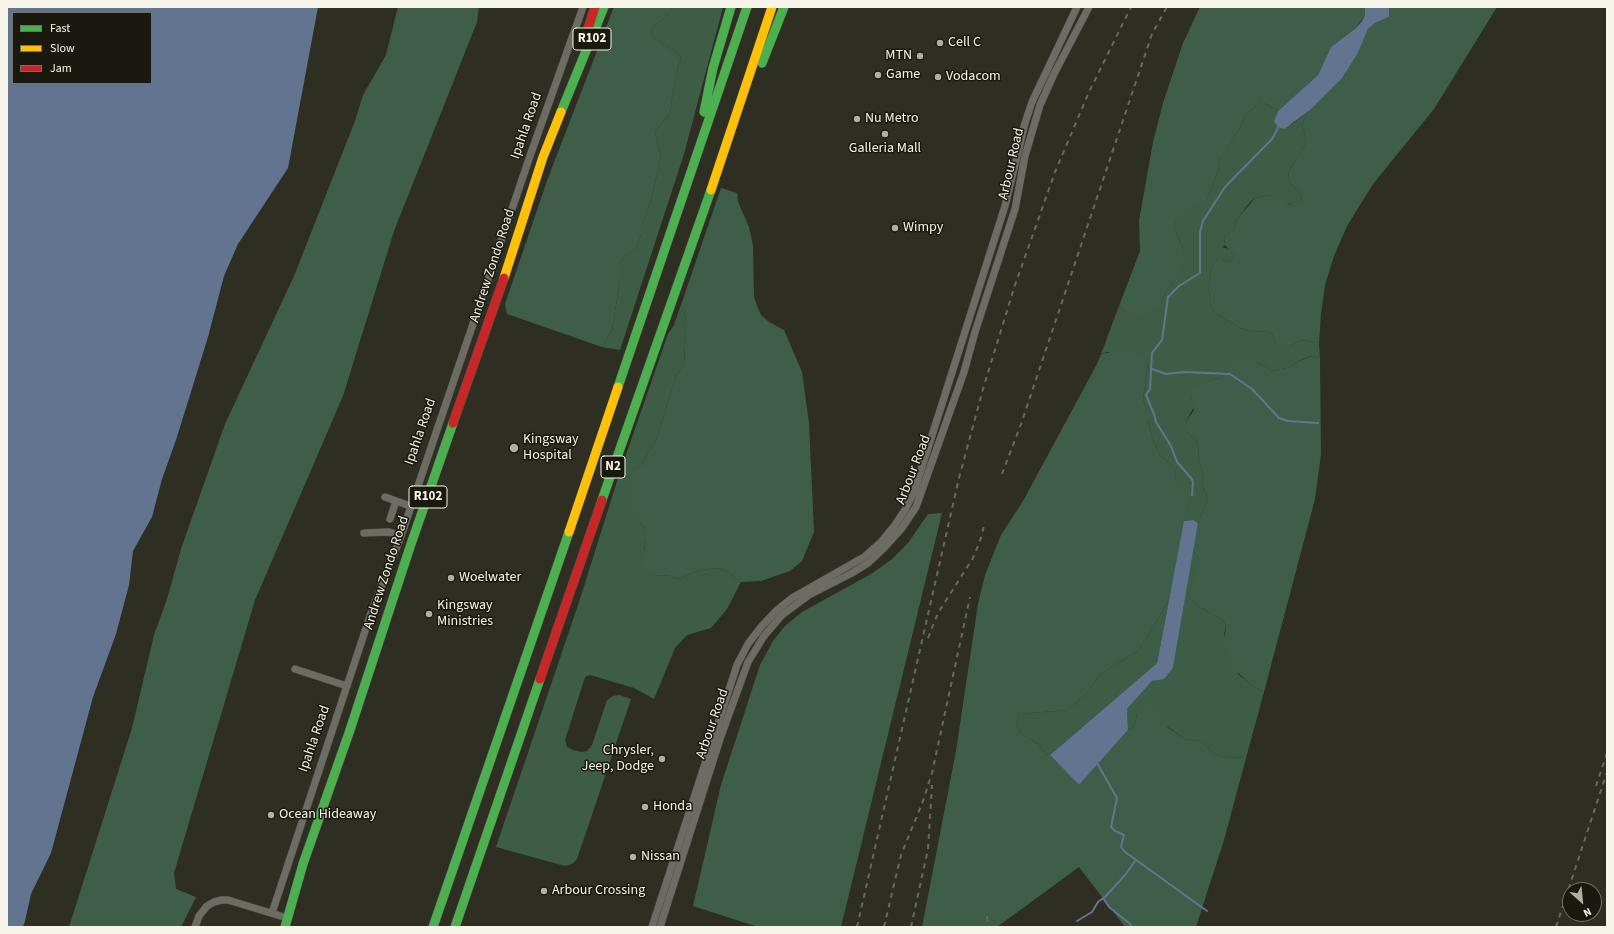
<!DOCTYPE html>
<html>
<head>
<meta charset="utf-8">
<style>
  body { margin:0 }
  #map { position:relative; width:1614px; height:934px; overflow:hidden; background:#2f2e23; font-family:"Source Sans 3",sans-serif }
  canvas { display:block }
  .frame { position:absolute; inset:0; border:8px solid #f7f5ea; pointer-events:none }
  .legend { position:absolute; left:12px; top:12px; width:140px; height:72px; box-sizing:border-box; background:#1a1910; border:1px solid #727167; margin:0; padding:5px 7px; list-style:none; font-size:12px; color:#f7f5ea }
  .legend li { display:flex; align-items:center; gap:8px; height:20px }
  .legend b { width:20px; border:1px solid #727167 }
  .north { position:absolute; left:1562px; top:882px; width:40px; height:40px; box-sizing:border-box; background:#1a1910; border:1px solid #727167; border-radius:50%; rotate:153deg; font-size:11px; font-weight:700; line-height:16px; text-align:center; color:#f7f5ea }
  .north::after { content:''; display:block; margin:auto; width:14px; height:18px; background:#b1afa4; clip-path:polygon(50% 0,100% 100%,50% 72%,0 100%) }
</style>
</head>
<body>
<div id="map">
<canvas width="1614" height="934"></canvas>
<div class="frame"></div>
<ul class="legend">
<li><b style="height:5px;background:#4caf50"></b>Fast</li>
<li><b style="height:5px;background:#ffc107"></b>Slow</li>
<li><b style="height:5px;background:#c62828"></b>Jam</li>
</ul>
<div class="north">N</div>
</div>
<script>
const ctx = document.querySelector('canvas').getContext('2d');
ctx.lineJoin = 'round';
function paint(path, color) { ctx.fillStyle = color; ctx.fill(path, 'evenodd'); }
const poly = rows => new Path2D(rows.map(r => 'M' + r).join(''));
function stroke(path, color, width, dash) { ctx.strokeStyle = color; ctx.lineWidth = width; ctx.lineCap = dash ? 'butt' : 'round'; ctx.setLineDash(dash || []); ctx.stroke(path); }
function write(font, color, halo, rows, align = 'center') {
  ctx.font = font + ' "Source Sans 3",sans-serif'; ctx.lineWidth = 3; ctx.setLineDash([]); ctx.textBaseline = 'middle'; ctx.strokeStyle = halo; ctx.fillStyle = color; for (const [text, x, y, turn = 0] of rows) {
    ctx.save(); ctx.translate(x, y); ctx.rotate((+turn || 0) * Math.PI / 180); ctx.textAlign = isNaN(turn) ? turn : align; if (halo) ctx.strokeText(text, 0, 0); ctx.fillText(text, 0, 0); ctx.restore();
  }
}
const green = poly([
  [673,7,723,7,684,154,620,350,602,347,612,330,620,280,620,263,627,254,636,249,641,235,641,230,651,200,661,157,655,134,657,129,670,113,675,80,681,57,677,53,654,38,651,33,652,28,668,14],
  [1261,101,1278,111,1274,121,1292,124,1309,111,1302,124,1306,139,1306,143,1289,171,1288,178,1290,183,1299,192,1302,198,1300,201,1292,205,1268,195,1255,198,1250,202,1237,219,1234,229,1224,237,1225,245,1222,247,1229,249,1234,256,1231,263,1229,263,1223,259,1218,259,1212,266,1208,284,1211,305,1214,312,1240,328,1254,332,1268,331,1272,334,1276,344,1290,346,1299,341,1304,340,1319,343,1320,358,1311,356,1297,362,1291,367,1272,371,1255,361,1229,371,1220,378,1207,381,1191,397,1194,407,1185,423,1187,432,1195,439,1199,446,1198,461,1203,471,1202,485,1208,499,1198,523,1193,520,1184,521,1188,507,1176,480,1174,467,1160,455,1153,440,1148,421,1148,411,1143,400,1148,362,1107,352,1101,354,1119,306,1125,311,1161,305,1166,291,1176,278,1184,252,1174,228,1176,220,1207,199,1218,171,1220,153,1229,145,1239,130,1245,116],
  [681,305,684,310,686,321,684,344,685,364,677,374,655,443,647,454,644,462,635,470,638,519,646,530,646,538,644,551,656,575,670,576,678,579,700,570,719,568,728,572,741,582,727,609,711,628,687,635,675,648,654,699,634,688,590,675,585,677,565,740,567,747,573,750,582,752,587,751,592,745,607,700,613,696,619,695,631,699,577,859,572,864,565,866,496,847,580,599,619,475,668,334,674,325],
  [1193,550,1198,558,1199,563,1192,600,1197,605,1224,621,1226,626,1224,634,1238,674,1250,684,1264,692,1246,758,1221,757,1213,753,1201,741,1185,739,1165,725,1138,709,1134,727,1128,730,1127,709,1152,681,1164,678,1173,668],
  [1169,600,1157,663,1050,755,1045,754,1038,744,1021,734,1016,723,1019,714,1068,710,1089,691,1100,674,1139,650]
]);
const forest = poly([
  [398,7,479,7,477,22,394,231,343,396,255,600,174,873,176,889,196,897,181,927,69,927,132,728,154,635,167,599,181,549,225,424,294,276,355,121,363,95,386,55],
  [614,7,673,7,668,14,652,28,651,33,654,38,677,53,681,57,675,80,670,113,657,129,655,134,661,157,651,200,641,230,641,235,636,249,627,254,620,263,620,280,612,330,602,347,507,314,505,304,548,178],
  [1200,7,1365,7,1365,15,1356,28,1331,47,1318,75,1278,111,1261,101,1245,116,1239,130,1229,145,1220,154,1218,171,1207,199,1176,221,1174,228,1184,252,1182,266,1176,278,1166,291,1161,305,1152,311,1140,316,1125,311,1119,306,1140,251,1139,221,1153,142,1163,103,1183,43],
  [1389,7,1497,7,1434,109,1373,184,1347,226,1334,256,1325,285,1321,314,1319,343,1304,340,1299,341,1290,346,1282,346,1276,344,1272,334,1268,331,1254,332,1240,328,1214,312,1211,305,1208,284,1212,266,1218,259,1223,259,1229,263,1231,263,1234,256,1225,245,1224,237,1234,229,1237,219,1255,198,1268,195,1283,200,1290,205,1300,201,1302,198,1299,192,1290,183,1288,178,1289,171,1306,143,1306,139,1302,124,1309,111,1359,51,1368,29,1375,23,1389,17],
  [721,188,737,193,738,202,749,227,753,246,754,297,757,306,761,315,769,322,784,330,802,372,809,423,814,532,802,561,790,571,761,581,741,582,728,572,719,568,700,570,678,579,670,576,656,575,646,570,642,566,646,538,646,530,638,519,630,497,635,470,644,462,647,454,655,443,677,374,685,364,684,344,686,321,684,310,681,305],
  [1119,351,1131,352,1144,358,1148,362,1143,400,1148,411,1148,421,1153,440,1160,455,1174,467,1176,480,1187,494,1188,507,1169,600,1139,650,1100,674,1089,691,1068,710,1019,714,1016,723,1021,734,1038,744,1045,754,1050,755,1079,785,1128,730,1134,727,1138,709,1145,705,1150,705,1158,713,1167,727,1185,739,1201,741,1213,753,1221,757,1246,758,1224,840,1196,927,1125,927,1079,867,997,927,922,927,956,751,978,604,985,575,1001,535,1023,501,1096,366,1101,354],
  [1312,356,1320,358,1321,454,1315,499,1264,692,1250,684,1233,668,1224,641,1226,626,1224,621,1197,605,1192,600,1191,595,1191,590,1199,563,1198,558,1193,550,1198,523,1208,499,1202,485,1203,471,1198,461,1199,446,1195,439,1187,432,1185,428,1185,423,1194,410,1191,397,1192,389,1207,381,1220,378,1229,371,1230,366,1237,361,1245,360,1255,361,1272,371,1291,367,1297,362],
  [942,513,841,927,758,927,693,906,721,785,760,665,773,641,785,626,802,612,871,574,891,560,908,543,928,514]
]);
const water = poly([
  [7,7,318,7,288,168,238,244,224,276,208,337,176,440,162,479,152,517,133,551,129,585,116,634,93,697,51,853,31,894,25,921,23,927,7,927],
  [13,13,151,13,151,83,13,83],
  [1365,7,1389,7,1389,17,1375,23,1368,29,1359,51,1342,78,1309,111,1284,129,1278,127,1274,121,1278,111,1318,75,1331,47,1356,28,1362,21,1365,15],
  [1193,520,1198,523,1173,668,1164,679,1152,681,1127,709,1128,730,1079,785,1050,755,1157,663,1184,521]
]);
const stream = poly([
  [1152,369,1166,374,1184,372,1230,374,1252,389,1279,418,1288,421,1318,423],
  [1192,495,1193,482,1191,478,1177,462,1171,446,1156,422,1154,414,1146,395,1150,389,1152,353,1162,340,1168,297,1179,286,1200,273,1200,232,1203,221,1225,187,1272,139,1279,126],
  [1097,763,1117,798,1111,827,1115,831,1124,835,1121,847,1125,852,1207,911],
  [1103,898,1109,907,1129,923,1132,927],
  [1077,921,1092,912,1098,902,1106,896,1125,875,1136,860]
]);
const street = poly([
  [385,497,410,506],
  [390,519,396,501],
  [364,533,389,532,401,536],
  [295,669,347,686],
  [272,913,370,616,401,536,530,156,583,7],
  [195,927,199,916,207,906,214,902,222,900,228,900,287,918],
  [652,927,737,665,748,644,761,627,777,610,792,598,864,557,881,542,895,525,905,510,914,492,1005,206,1025,123,1032,102,1077,7],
  [660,927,721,736,748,662,764,636,782,615,809,595,852,573,868,563,884,548,902,528,916,507,964,372,975,332,1015,209,1025,156,1040,105,1054,74,1089,7]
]);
const fast = poly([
  [762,63,784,7],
  [561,112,604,7],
  [704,112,713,68,731,7],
  [618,387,747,7],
  [602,500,711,190],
  [285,927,303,864,350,730,410,547,453,423],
  [433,927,569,532],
  [455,927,540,679]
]);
const slow = poly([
  [711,190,772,7],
  [504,278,543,157,561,112],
  [569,532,618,387]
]);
const jam = poly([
  [586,35,595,7],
  [453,423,504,278],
  [540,679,602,500]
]);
const rail = poly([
  [1002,474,1021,424,1152,34,1167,7],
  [928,638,938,613,973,558,980,541,985,522],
  [1596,786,1607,753],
  [987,916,988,927],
  [857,927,959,478,983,389,1014,288,1055,172,1089,92,1131,7],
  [884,927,901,855,923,801,932,773,970,597],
  [911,927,928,849,932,785],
  [1556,927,1607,772]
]);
const markers = [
  [940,43,4,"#b1afa4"],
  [920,56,4,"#b1afa4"],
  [878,75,4,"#b1afa4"],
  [938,77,4,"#b1afa4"],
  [857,119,4,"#b1afa4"],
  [885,134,4,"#b1afa4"],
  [895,228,4,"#b1afa4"],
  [514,448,5,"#b1afa4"],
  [451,578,4,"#b1afa4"],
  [429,614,4,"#b1afa4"],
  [662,759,4,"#b1afa4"],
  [645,807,4,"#b1afa4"],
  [271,815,4,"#b1afa4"],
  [633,857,4,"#b1afa4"],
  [544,891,4,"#b1afa4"]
];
const shields = [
  [592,39,38],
  [613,467,24],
  [428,497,38]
];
const shieldNames = [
  ["R102",592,39],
  ["N2",613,467],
  ["R102",428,497]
];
const poiNames = [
  ["Cell C",948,43],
  ["MTN",912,56,"right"],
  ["Game",886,75],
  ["Vodacom",946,77],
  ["Nu Metro",865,119],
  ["Galleria Mall",885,149,"center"],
  ["Wimpy",903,228],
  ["Kingsway",523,440],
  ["Hospital",523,456],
  ["Woelwater",459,578],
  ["Kingsway",437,606],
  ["Ministries",437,622],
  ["Chrysler,",654,751,"right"],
  ["Jeep, Dodge",654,767,"right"],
  ["Honda",653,807],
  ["Ocean Hideaway",279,815],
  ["Nissan",641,857],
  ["Arbour Crossing",552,891]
];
const streetNames = [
  ["Ipahla Road",527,126,-71],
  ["Arbour Road",1012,164,-77],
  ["Andrew Zondo Road",493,266,-72],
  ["Ipahla Road",421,432,-71],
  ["Arbour Road",914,470,-69],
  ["Andrew Zondo Road",387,573,-72],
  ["Arbour Road",713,724,-71],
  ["Ipahla Road",315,739,-71]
];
paint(green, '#3e5d47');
paint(forest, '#3f5e49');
paint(water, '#637491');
stroke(stream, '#637491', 2);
stroke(street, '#4c4b41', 8);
stroke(fast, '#4c4b41', 10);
stroke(slow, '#4c4b41', 10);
stroke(jam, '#4c4b41', 10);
stroke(street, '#6d6c64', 7);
stroke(fast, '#4caf50', 9);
stroke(slow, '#ffc107', 9);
stroke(jam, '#c62828', 9);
stroke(rail, '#6a6960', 2, [5, 5]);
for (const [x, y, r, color] of markers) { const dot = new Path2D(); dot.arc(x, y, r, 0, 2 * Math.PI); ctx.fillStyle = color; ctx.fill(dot); stroke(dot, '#1a1910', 1.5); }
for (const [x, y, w] of shields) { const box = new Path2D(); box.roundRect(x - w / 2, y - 11, w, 22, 3); ctx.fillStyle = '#1a1910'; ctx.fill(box); stroke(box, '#f7f5ea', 1); }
write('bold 13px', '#f7f5ea', null, shieldNames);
write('14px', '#f7f5ea', '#1a1910', poiNames, 'left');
write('14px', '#f7f5ea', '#1a1910', streetNames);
</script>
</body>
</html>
